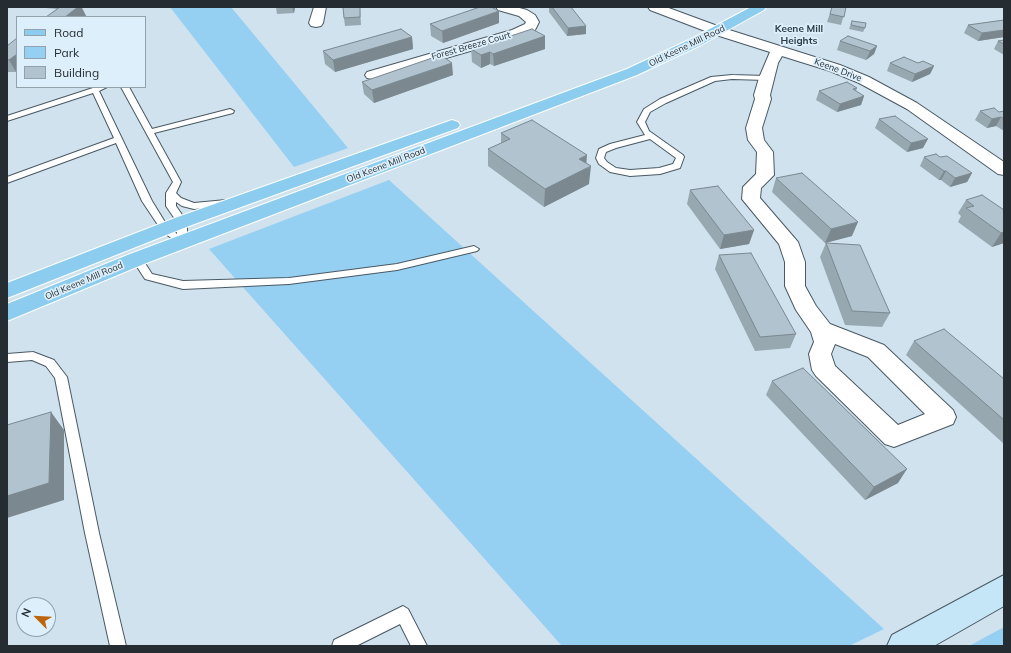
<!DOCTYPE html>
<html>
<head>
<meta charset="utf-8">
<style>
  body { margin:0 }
  #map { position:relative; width:1011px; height:653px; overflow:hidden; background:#cfe2ee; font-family:Mulish,sans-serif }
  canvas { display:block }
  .frame { position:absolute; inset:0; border:8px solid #262d32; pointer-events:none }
  .legend { position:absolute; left:16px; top:16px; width:130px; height:72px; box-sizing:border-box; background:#dceffb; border:1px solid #93a1ab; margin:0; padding:5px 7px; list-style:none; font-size:12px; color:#262d32 }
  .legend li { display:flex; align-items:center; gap:8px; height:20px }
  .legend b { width:20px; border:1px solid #93a1ab }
  .north { position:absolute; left:16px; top:597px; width:40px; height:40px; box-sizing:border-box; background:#dceffb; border:1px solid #93a1ab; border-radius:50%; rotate:294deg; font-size:11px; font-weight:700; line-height:16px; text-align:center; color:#262d32 }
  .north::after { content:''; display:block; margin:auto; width:14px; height:18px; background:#be640a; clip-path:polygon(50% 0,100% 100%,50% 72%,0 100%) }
</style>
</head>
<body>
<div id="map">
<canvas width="1011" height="653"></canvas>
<div class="frame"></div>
<ul class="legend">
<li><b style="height:5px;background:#8cccee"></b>Road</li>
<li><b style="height:11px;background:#95d0f3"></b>Park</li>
<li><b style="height:11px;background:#b0c3ce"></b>Building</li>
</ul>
<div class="north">N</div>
</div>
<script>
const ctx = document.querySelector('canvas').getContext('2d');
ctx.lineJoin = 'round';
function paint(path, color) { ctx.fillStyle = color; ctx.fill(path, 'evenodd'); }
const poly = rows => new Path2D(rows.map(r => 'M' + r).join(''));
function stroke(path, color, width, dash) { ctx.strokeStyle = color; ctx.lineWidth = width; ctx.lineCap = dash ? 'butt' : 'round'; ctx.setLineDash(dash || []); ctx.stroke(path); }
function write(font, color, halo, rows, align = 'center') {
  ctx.font = font + ' Mulish,sans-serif'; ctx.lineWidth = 3.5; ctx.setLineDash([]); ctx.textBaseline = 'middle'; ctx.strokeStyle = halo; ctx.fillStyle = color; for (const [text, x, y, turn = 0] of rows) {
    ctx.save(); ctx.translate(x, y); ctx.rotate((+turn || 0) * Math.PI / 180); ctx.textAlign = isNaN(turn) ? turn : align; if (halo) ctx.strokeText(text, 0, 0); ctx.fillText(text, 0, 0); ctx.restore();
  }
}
const green = poly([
  [170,7,231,7,348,148,294,167],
  [389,180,884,629,849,646,562,646,209,249],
  [1004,627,1004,646,969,646]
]);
const service = poly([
  [732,75,766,76,770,78,766,80,732,79,715,81,666,103,650,112,645,122,649,131,683,155,684,157,680,168,660,174,630,176,610,172,599,164,596,158,599,149,610,144,645,135,637,122,644,109,660,99,711,77,732,75],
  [650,139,676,158,673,164,659,168,630,170,616,168,607,162,604,158,606,152,616,148,650,139],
  [96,87,107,87,99,91,152,201,168,227,177,234,177,222,166,206,166,193,173,182,121,87,129,87,152,129,230,109,234,111,233,113,154,133,181,182,176,193,181,198,194,203,226,200,231,203,226,206,194,209,182,206,176,202,176,206,187,222,187,242,185,244,179,244,162,231,142,201,116,143,7,183,7,177,114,138,93,93,7,121,7,116,96,87],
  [474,246,479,249,477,251,397,270,289,284,183,289,145,279,132,259,137,256,141,257,152,274,183,281,289,278,397,264,474,246],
  [33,352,54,360,67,377,99,533,126,646,110,646,85,533,55,378,46,366,32,360,7,362,7,354,33,352],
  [403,606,408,609,427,646,411,646,400,624,356,646,332,646,334,640,403,606]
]);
const minor = poly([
  [314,7,326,7,323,23,321,26,316,27,311,26,309,23,314,7],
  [496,7,516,7,527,10,535,15,539,22,535,30,522,36,377,78,372,79,367,78,365,75,367,72,512,30,525,24,526,22,519,16,498,10,496,7],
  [648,7,666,7,723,28,840,65,869,77,917,103,1004,162,1004,175,998,174,907,109,859,83,830,71,782,56,778,63,770,95,771,99,762,128,764,140,773,152,774,175,761,188,760,198,798,242,805,262,805,286,816,306,830,324,884,345,953,410,956,417,953,424,894,447,885,444,816,376,812,370,809,354,814,342,811,332,796,310,785,286,785,262,779,244,742,199,743,187,756,174,757,152,748,140,746,128,755,99,754,95,759,78,770,52,713,34,650,10,648,7],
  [835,344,868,357,925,414,898,425,835,366,831,354,835,344]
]);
const secondary = poly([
  [1004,575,1004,606,934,646,887,646,892,635,1004,575]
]);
const primary = poly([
  [751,7,766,7,764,10,701,45,637,75,144,264,7,321,7,304,130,254,627,69,691,39,751,7],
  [452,120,458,122,460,125,458,128,189,226,7,298,7,283,175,218,452,120]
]);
const wall = poly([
  [34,7,83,7,82,8,86,16,85,17,46,17,57,9],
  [276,7,295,7,294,13,277,14],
  [360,7,361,25,345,26,344,18],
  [549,7,571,7,586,34,567,36,549,12],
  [832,7,847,7,846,7,841,25,827,22],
  [1004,20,1004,37,978,41,964,33,968,25],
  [852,21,865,28,863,32,849,29],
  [499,23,443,43,431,36,430,24],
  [545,36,545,49,494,66,490,64,481,68,472,62,471,49],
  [412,37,413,49,335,72,325,64,323,51],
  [1004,40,1004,55,994,49,998,41],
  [840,41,877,46,874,54,866,60,837,50],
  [7,46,16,72,7,72],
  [890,63,918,63,934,66,930,74,912,82,887,71],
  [453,75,374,103,364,94,362,82],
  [857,88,856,91,864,96,861,105,837,112,816,100,819,91],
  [980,111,999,112,1004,111,1004,131,996,126,987,128,975,120],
  [879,119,923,148,907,152,875,128],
  [501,133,586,163,589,184,544,207,488,166,488,149,501,143],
  [924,157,940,157,972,173,967,182,950,187,941,180,939,180,920,166],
  [776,178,852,236,825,243,772,192],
  [690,190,754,230,749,244,720,249,687,204],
  [966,200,1004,210,1004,243,992,247,958,222,961,216,958,213],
  [826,243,890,313,882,327,845,325,820,257],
  [719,255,796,334,790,348,755,351,715,269],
  [914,341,1004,379,1004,444,906,355],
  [772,381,898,483,865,500,766,395]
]);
const shadedWall = poly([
  [74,7,83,7,82,8,86,16,85,17,65,17],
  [292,7,295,7,294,13],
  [499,11,499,23,443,43,442,31],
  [586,26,586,34,567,36,568,28],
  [1004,30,1004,37,978,41,982,33],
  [545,36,545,49,494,66,493,54],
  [412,37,413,49,335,72,333,60],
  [877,46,874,54,866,60,870,51],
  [490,52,490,64,481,68,481,55],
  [17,54,17,71,16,72,9,60],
  [452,63,453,75,374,103,372,90],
  [934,66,930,74,912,82,915,74],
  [864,96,861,105,837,112,840,104],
  [1001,117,996,126,987,128,992,119],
  [928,139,923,148,907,152,911,143],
  [587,155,586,169,591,166,589,184,544,207,545,189,579,159],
  [944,171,946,171,941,180,939,180],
  [972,173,967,182,950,187,955,178],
  [858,222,852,236,825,243,831,229],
  [754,230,749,244,720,249,724,235],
  [1004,232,1004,243,992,247,1001,233],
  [51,412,64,430,64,500,7,518,7,496],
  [907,469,898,483,865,500,874,487]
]);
const building = poly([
  [60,7,78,7,65,17,46,17,60,7],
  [343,7,360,7,360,17,344,18,343,7],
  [480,7,491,7,499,11,442,31,430,24,480,7],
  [552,7,571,7,586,26,568,28,552,7],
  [832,7,846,7,844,17,830,14,832,7],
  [1004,20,1004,30,982,33,968,25,1004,20],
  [852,21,866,23,865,28,851,25,852,21],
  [401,29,412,37,333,60,323,51,401,29],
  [532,29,545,36,493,54,490,52,481,55,471,49,532,29],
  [848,36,877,46,870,51,840,41,848,36],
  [17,38,17,54,9,60,7,59,7,46,17,38],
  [1004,40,1004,44,998,41,1004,40],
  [441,55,452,63,372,90,362,82,441,55],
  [904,57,918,63,923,61,934,66,915,74,890,63,904,57],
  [847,82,857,88,853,89,864,96,840,104,819,91,847,82],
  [994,108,999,112,1004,111,1004,119,1001,117,992,119,980,111,994,108],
  [895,116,928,139,911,143,879,119,895,116],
  [532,120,587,155,579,159,591,166,545,189,488,149,510,139,501,133,532,120],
  [936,154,940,157,947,156,972,173,955,178,946,171,944,171,924,157,936,154],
  [802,173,858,222,831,229,776,178,802,173],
  [718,186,754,230,724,235,690,190,718,186],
  [982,195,1004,210,1004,232,1001,233,966,208,974,206,966,200,982,195],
  [826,243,860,245,890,313,852,311,826,243],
  [751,253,796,334,760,337,719,255,751,253],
  [944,329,1004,379,1004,420,914,341,944,329],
  [803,368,907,469,874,487,772,381,803,368],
  [51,412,49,483,7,496,7,425,51,412]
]);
const farStreetnames = [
  ["Forest Breeze Court",471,46,-16],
  ["Old Keene Mill Road",687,46,-26],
  ["Keene Drive",838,70,21],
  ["Old Keene Mill Road",386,165,-21],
  ["Old Keene Mill Road",84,281,-23]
];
const farNeighbourhoodnames = [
  ["Keene Mill",799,29],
  ["Heights",799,41]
];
paint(green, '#95d0f3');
stroke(service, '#495963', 2);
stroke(minor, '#495963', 2);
stroke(secondary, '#495963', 2);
stroke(primary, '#fff', 2);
paint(service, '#fff');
paint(minor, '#fff');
paint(secondary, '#c5e6f6');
paint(primary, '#8cccee');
paint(wall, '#97a8b1');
paint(shadedWall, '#7b8890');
paint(building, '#b0c3ce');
stroke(building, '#7b8890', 1);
write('9px', '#262d32', '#dceffb', farStreetnames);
write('bold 10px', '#2c3c45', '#dceffb', farNeighbourhoodnames);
</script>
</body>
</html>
